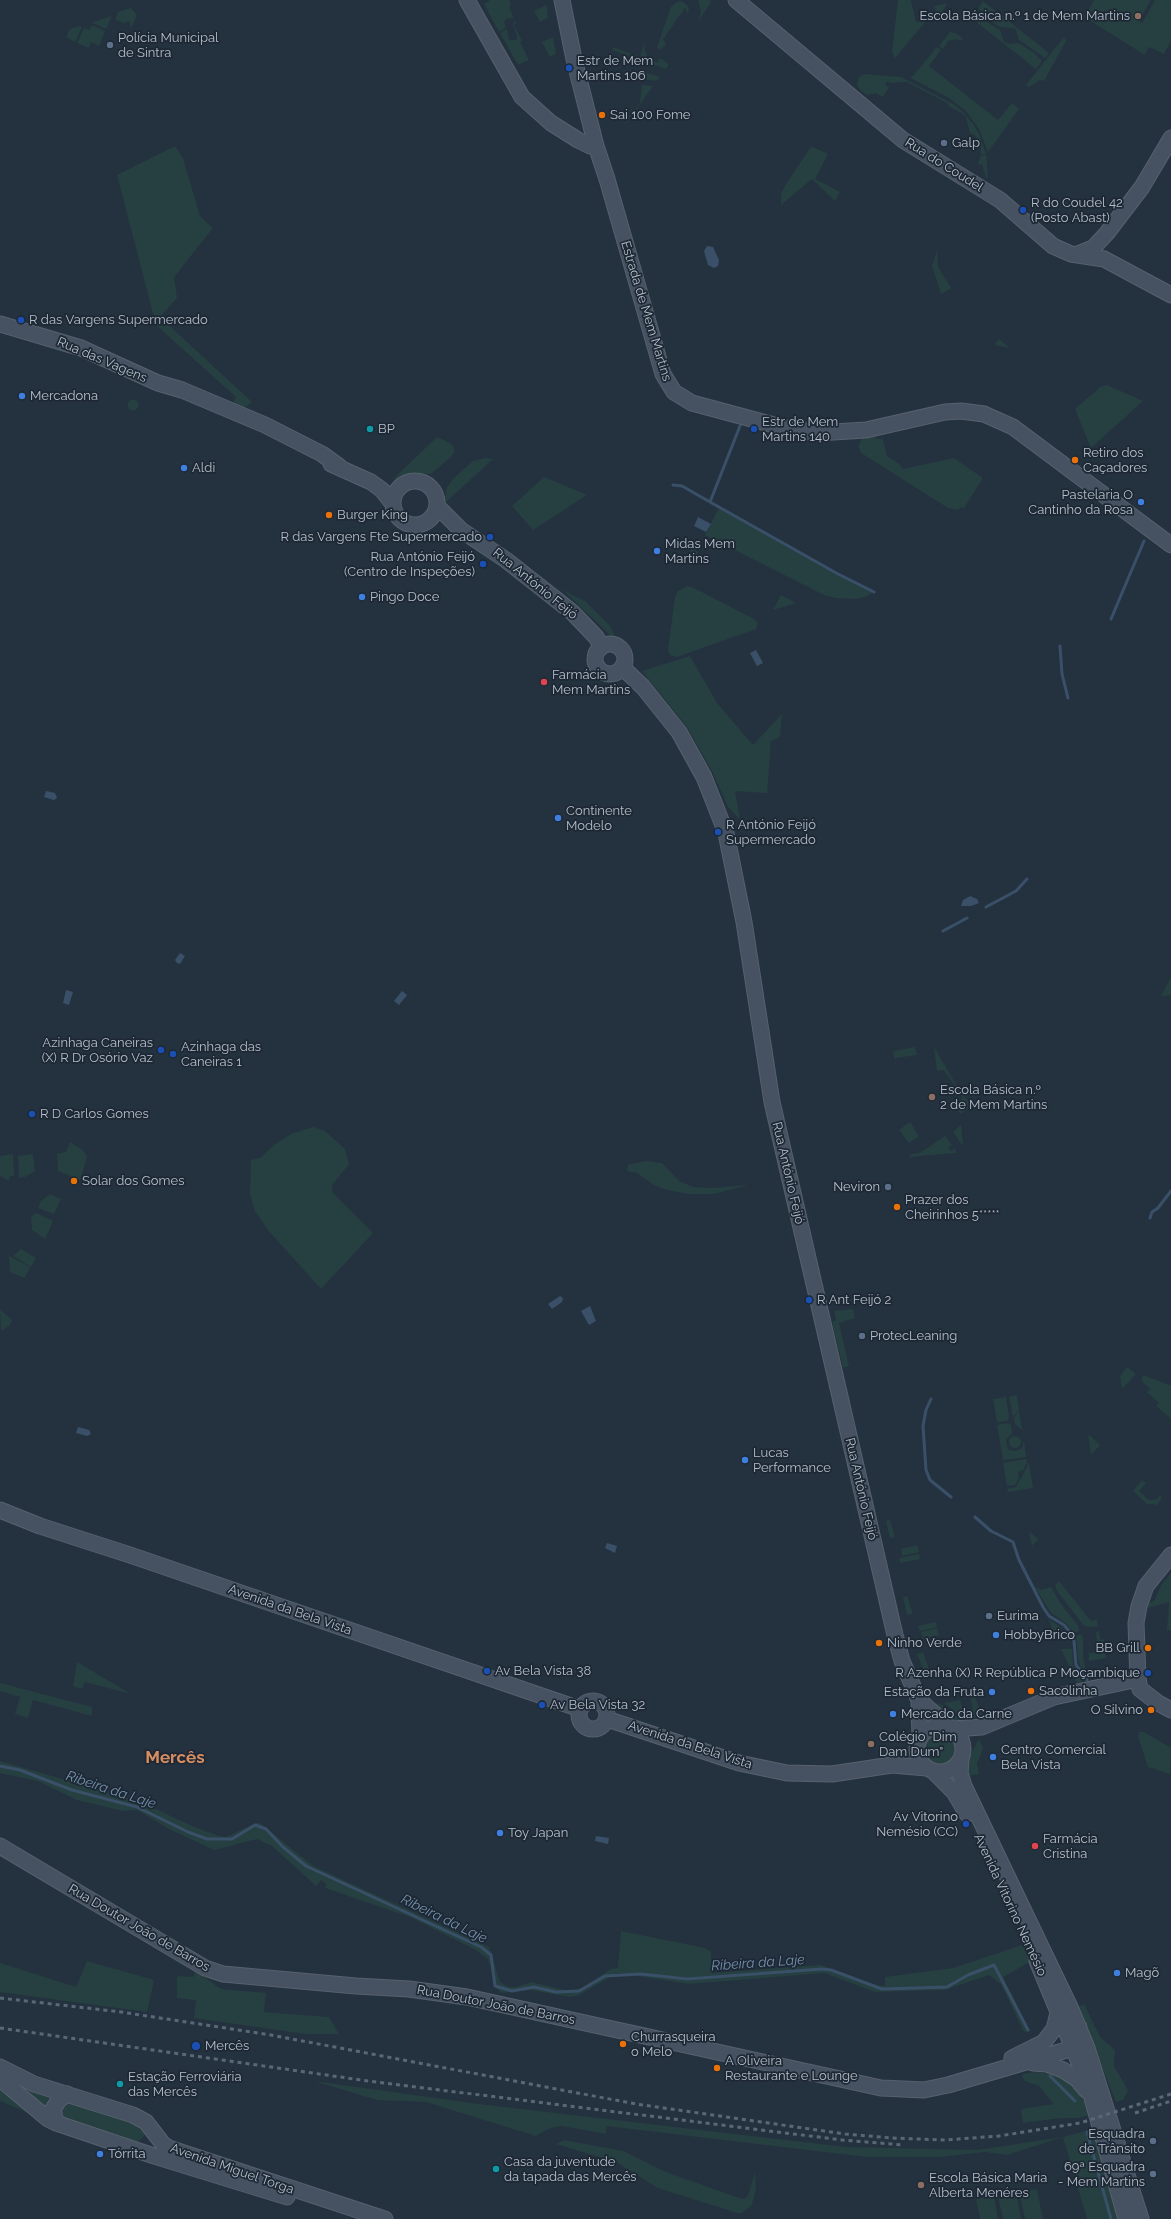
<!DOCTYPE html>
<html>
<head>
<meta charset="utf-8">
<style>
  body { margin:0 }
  canvas { display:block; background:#24313f }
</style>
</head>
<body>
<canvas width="1171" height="2219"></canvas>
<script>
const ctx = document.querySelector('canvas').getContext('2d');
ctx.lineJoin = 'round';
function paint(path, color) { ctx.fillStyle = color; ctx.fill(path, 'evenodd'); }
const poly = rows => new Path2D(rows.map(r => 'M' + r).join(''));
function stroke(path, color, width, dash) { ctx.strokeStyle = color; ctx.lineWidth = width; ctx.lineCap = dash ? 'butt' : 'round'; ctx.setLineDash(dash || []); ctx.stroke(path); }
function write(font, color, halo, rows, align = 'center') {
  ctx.font = font + ' Raleway,sans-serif'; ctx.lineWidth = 3.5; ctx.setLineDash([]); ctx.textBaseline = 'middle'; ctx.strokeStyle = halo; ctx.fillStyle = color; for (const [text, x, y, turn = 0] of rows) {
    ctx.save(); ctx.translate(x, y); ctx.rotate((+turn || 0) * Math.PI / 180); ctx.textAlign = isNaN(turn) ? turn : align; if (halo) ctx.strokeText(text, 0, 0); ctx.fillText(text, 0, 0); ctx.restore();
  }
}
const green = poly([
  [490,0,509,0,511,6,509,7,514,18,506,19,504,22,506,28,499,32,484,4],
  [698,0,710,0,711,2,698,22,701,12],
  [898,0,911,0,916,22,927,20,895,58,892,52],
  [1094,0,1151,0,1139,21,1142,23,1155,0,1171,0,1171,40,1164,54,1149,47,1145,55,1084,17],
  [682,1,689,7,688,14,685,8,663,39,666,45,659,50,657,47,671,7,677,2],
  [983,1,1049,53,1045,58,1019,40,1015,28,999,27,986,17,978,8],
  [947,3,944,9,938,18,934,6],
  [547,5,548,18,540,22,534,11],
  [131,8,137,15,131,29,129,21,123,23,115,19,118,12],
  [974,12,977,12,987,22,1000,30,1004,42,1009,44,1019,43,1034,53,1042,61,1036,69,970,17],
  [112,16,106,29,93,23,93,22],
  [514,21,515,21,517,23,514,25,522,41,520,42,529,60,518,65,500,33,507,29,509,40,516,40,517,36,513,25],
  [92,25,105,31,99,46,91,42,89,48,77,43,84,28,89,30],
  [79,26,82,27,75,42,66,37,70,29],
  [950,32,955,33,963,38,961,41,956,39,948,41,943,49,939,46],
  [553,37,556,54,550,57,542,42],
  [1064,37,1066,41,1044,81,1040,80,1029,87,1026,85],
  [644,43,645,52,649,59,658,63,659,59,662,59,669,64,666,69,612,50,613,47,640,57],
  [937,47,941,50,929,66,998,120,1012,103,1019,109,988,152,979,129,966,111,949,98,911,78],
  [644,72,660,77,657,81,643,79],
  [864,74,901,77,953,104,964,113,973,124,980,136,986,154,981,155,980,141,977,142,976,136,970,133,966,117,962,113,948,106,949,104,907,82,891,83,887,81,885,85,889,87,883,97,876,93,867,95,861,91,857,85,858,78],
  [642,85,653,86,626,124,631,109,635,110,640,103],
  [175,146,183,158,200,216,213,228,174,277,177,298,160,317,252,402,245,408,232,406,236,397,156,325,117,175],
  [813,147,828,154,815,179,840,192,835,201,812,179,781,205,781,194,786,184,810,148],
  [986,155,987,163,988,178,986,178,982,164,979,165,978,162,981,156],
  [937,250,938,267,951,288,941,294,932,266],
  [999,339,1010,348,994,345],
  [1107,385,1143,401,1091,448,1075,409,1100,387],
  '127.5 405a5.5 5.5 0 1 1 11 0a5.5 5.5 0 1 1-11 0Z',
  [882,435,887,456,899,464,903,469,954,458,983,478,964,508,960,507,959,510,948,508,861,453,858,446,862,439,876,436,876,439,882,439],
  [437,437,452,444,455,451,451,457,431,474,409,473,393,479],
  [485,458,493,459,444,504,447,487,454,478,473,461],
  [544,477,587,495,533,530,512,506],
  [719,508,837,575,874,592,865,597,855,599,836,598,824,595,705,535],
  [691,548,698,552,690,568],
  [687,586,694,588,754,619,758,623,756,629,677,657,670,655,668,650,675,597,678,591],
  [563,590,586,602,611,627,615,637,611,636],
  [781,595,796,603,773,610],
  [690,656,717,703,753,745,782,714,780,737,771,741,767,793,735,791,740,820,728,807,713,773,687,727,642,671],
  [1171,978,1171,995,1161,996,1169,981],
  [915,1047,917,1055,895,1058,897,1074,893,1051],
  [934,1047,961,1093,972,1106,960,1114,954,1105,963,1098,944,1070,937,1071],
  [910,1122,919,1136,909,1143,899,1130],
  [961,1125,963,1145,962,1145,953,1132],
  [313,1127,325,1131,345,1149,349,1164,332,1185,333,1193,373,1233,321,1289,268,1230,255,1211,250,1195,251,1160,260,1158,275,1144,291,1134],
  [945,1136,952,1145,948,1148,951,1151,955,1148,956,1153,909,1157,911,1154,920,1153],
  [70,1142,84,1151,87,1157,80,1180,58,1171,57,1154,66,1152],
  [13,1154,14,1176,9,1177,9,1181,0,1176,0,1156],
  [33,1154,35,1171,25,1177,19,1178,18,1156],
  [645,1161,662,1163,679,1181,693,1187,713,1188,749,1185,713,1194,688,1194,664,1189,654,1185,637,1173,627,1171,628,1165],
  [50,1194,61,1199,54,1214,38,1208,41,1201],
  [36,1213,53,1221,45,1239,32,1230,31,1217],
  [21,1249,36,1258,31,1267,13,1256],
  [9,1256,30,1267,25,1278,10,1272],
  [0,1309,12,1320,9,1326,1,1331],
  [853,1309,855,1318,839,1323,849,1366,843,1368,832,1322,836,1320,834,1311],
  [1127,1367,1136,1374,1122,1389,1120,1376],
  [1143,1375,1171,1386,1171,1419,1156,1406,1159,1403,1147,1392,1150,1389,1141,1380],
  [1017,1395,1019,1410,1013,1417,1009,1397],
  [1006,1397,1009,1418,1007,1421,997,1422,993,1399],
  [1019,1411,1022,1430,1015,1424,1014,1418],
  [1008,1423,1011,1425,1012,1434,1006,1439,1007,1446,1009,1450,1016,1451,1022,1448,1024,1441,1026,1457,1003,1460,997,1425],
  [1088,1434,1100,1445,1091,1455],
  '1009 1442a6 6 0 1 1 12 0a6 6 0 1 1-12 0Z',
  [1026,1459,1027,1463,1023,1470,1018,1472,1019,1478,1015,1485,1007,1486,1003,1463],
  [1029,1463,1033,1488,1008,1492,1007,1489,1016,1487],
  [1142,1480,1146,1483,1139,1491,1149,1500,1157,1499,1160,1495,1162,1497,1157,1506,1155,1504,1147,1504,1133,1491],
  [890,1520,895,1537,890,1538,886,1521],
  [1030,1532,1038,1539,1032,1546,1029,1533],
  [917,1545,919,1552,902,1556,901,1549],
  [919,1554,920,1559,900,1563,899,1558],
  [1171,1573,1171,1630,1167,1630,1169,1602,1148,1608,1147,1604,1154,1601,1162,1584],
  [1059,1581,1091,1621,1097,1619,1098,1627,1084,1626,1057,1591,1055,1585],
  [1035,1587,1041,1590,1051,1587,1061,1604,1078,1626,1079,1631,1074,1633,1066,1623,1051,1613],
  [907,1596,913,1614,907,1615,903,1597],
  [1048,1618,1051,1621,1063,1628,1054,1634],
  [936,1622,937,1627,920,1631,918,1626],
  [937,1628,939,1635,923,1639,921,1632],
  [1099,1631,1100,1640,1104,1639,1106,1658,1089,1661,1089,1653,1098,1652,1096,1632],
  [1081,1634,1083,1638,1083,1657,1087,1676,1080,1666,1078,1658,1076,1636],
  [1061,1649,1072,1649,1073,1666,1083,1681,1077,1683],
  [923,1652,929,1669,924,1671,917,1654],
  [77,1662,126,1691,127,1693,85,1682,82,1689,73,1686],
  [0,1683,92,1707,92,1716,33,1700,28,1718,15,1714,20,1697,0,1691],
  [975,1697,982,1715,972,1719,965,1720,944,1703,960,1700,963,1712,973,1709,970,1698],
  [939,1703,964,1722,947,1719,930,1705],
  [1139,1732,1144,1732,1171,1748,1170,1774,1148,1767,1138,1737],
  '924 1749a16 16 0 1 1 32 0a16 16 0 1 1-32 0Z',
  [979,1739,983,1748,977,1764,979,1774,967,1776,969,1757],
  [0,1761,141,1802,192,1826,219,1836,226,1837,256,1823,260,1823,313,1866,489,1947,500,1982,508,1987,516,1987,531,1982,569,1991,582,1988,611,1969,618,1968,621,1931,705,1948,711,1952,712,1973,821,1965,878,1986,885,1986,885,1977,953,1968,1025,1944,1031,1961,1003,1977,1030,2031,1024,2032,1001,1984,989,1975,945,1990,875,1992,824,1973,689,1984,617,1973,579,1995,570,1997,530,1990,502,1993,498,1990,488,1959,476,1950,410,1917,325,1888,326,1884,321,1880,316,1886,272,1846,257,1839,214,1850,169,1829,137,1810,123,1811,77,1800,38,1781,0,1773],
  [87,1961,154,1980,147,2012,0,1992,0,1963,76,1987],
  [196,1971,221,1989,266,1993,264,2012,329,2017,339,2034,305,2034,194,2018,196,2000,177,1998,177,1976,193,1977],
  [1084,2004,1100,2037,1115,2050,1114,2066,1128,2090,1123,2100,1116,2102,1078,2007],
  [0,2072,56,2094,48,2112],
  [1034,2072,1056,2074,1071,2083,1081,2095,1090,2115,1079,2118,1060,2118,1023,2123,1021,2109,1054,2104,1039,2086,1025,2081,1021,2075],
  [314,2081,479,2104,846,2147,977,2150,1063,2137,1093,2129,1118,2219,1087,2219,1063,2137,1007,2155,985,2152,940,2157,867,2157,606,2126,606,2134,562,2126,550,2128,536,2136,426,2102,377,2100],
  [0,2083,40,2118,0,2101],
  [66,2099,137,2119,145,2133,144,2136,137,2143,64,2123,57,2110],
  [564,2140,623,2151,666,2172,739,2198,744,2199,748,2196,755,2172,756,2188,754,2198,751,2206,740,2214,658,2188,616,2162,556,2144],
  [1037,2189,1043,2219,1025,2219,1019,2192],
  [1016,2192,1021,2219,1003,2219,998,2196],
  [994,2196,998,2219,980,2219,976,2199]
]);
const water = poly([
  [707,246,713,247,719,260,718,266,714,268,708,265,704,251],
  [698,517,711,524,706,532,694,526],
  [756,650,763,663,757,666,750,653],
  [46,791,55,793,57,798,54,800,44,797],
  [970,896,977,899,979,903,971,906,961,906,963,900],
  [180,953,185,956,180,964,177,963,175,960],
  [66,990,73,992,69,1005,63,1003],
  [402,991,407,995,399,1005,394,1001],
  [560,1296,563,1298,562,1302,552,1309,548,1304],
  [590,1306,596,1321,589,1325,581,1311],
  [78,1427,89,1430,91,1434,87,1436,76,1433],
  [607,1543,617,1546,615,1553,605,1548],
  [596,1836,609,1838,608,1844,595,1841]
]);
const stream = poly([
  [740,426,710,502,838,574,874,592],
  [673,485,682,486,710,502],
  [1111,619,1144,541],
  [1060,646,1062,674,1068,698],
  [986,907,1016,891,1027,879],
  [943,931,967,918],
  [1150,1218,1152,1212,1158,1208,1171,1191],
  [931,1399,926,1410,923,1426,926,1470,930,1480,951,1497],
  [975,1517,991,1531,1013,1542,1019,1560,1043,1607,1049,1616,1064,1625,1070,1632,1074,1641,1076,1665,1087,1680],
  [0,1766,20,1770,72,1790,137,1807,188,1832,207,1839,232,1839,255,1825,266,1829,283,1847,306,1866,481,1947,491,1955,495,1986,512,1991,534,1987,556,1992,579,1991,605,1976,641,1974,687,1979,822,1969,831,1970,882,1989,947,1987,968,1975,994,1965,1028,2030],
  [1050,2076,1075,2101],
  [1087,2132,1111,2219]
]);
const secondary = poly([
  [467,0,522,97,551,123,578,140,590,146,596,146],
  [562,0,574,59,596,146,607,179,663,374,674,392,692,403,785,428,817,433,866,430,945,412,961,411,984,414,1013,427,1171,545],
  [736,0,903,140,1000,200,1053,246,1071,254,1104,259,1171,295],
  [1078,254,1093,248,1107,233,1142,187,1171,138],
  [0,324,81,348,158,383,182,390,265,425,322,454,340,467],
  [331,464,371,482,382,490,393,504],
  '393 503a22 22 0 1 1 44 0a22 22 0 1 1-44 0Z',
  [437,506,461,530,506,560,572,612,596,637,602,647],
  '595 659a15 15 0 1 1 30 0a15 15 0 1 1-30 0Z',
  [622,667,643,687,679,732,704,777,726,833,744,922,772,1102,895,1635,902,1661,919,1700,920,1738],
  [0,1510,40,1526,130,1555,580,1709],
  [1171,1555,1146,1586,1139,1606,1136,1623,1138,1679,1140,1689,1158,1703,1171,1710],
  [919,1700,950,1728],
  '579 1715a14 14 0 1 1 28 0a14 14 0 1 1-28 0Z',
  [607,1719,739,1763,787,1773,832,1774,892,1765,927,1768],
  '917 1749a23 23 0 1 1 46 0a23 23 0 1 1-46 0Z',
  [953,1729,982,1727,1054,1697,1138,1679],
  [961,1759,960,1773,964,1786,1070,2007,1087,2048,1141,2219],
  [933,1771,954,1792,967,1814],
  [0,1846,205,1968,223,1974,356,1986,409,1989,467,1997,881,2088,924,2090,948,2085,1073,2048,1079,2040,1079,2027],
  [1037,1961,1088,2084,1126,2219],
  [1012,2058,1044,2042,1054,2029,1058,2013],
  [1033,2063,1047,2064,1063,2070,1077,2079,1086,2090],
  [0,2067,34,2084,133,2115,146,2122,163,2144,169,2148,385,2219],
  [0,2079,48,2119,56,2123,154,2156,287,2197],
  [59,2124,55,2119,53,2109,59,2100,67,2094]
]);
const rail = poly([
  [0,1998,121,2012,271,2035,636,2104,845,2134,892,2138,945,2140,999,2136,1080,2123,1171,2094],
  [0,2028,368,2081,842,2140,904,2145],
  [1135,2113,1171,2101]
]);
const markers = [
  [1138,16,4,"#8d6e63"],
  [110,45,4,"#5c6f8a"],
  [569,68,4,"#1a4fb4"],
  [602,115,4,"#e8710a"],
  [944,143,4,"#5c6f8a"],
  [1023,210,4,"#1a4fb4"],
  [21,320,4,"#1a4fb4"],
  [22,396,4,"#3f7fe0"],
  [370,429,4,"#0f9aa8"],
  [754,429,4,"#1a4fb4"],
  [1075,460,4,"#e8710a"],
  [184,468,4,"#3f7fe0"],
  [1141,502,4,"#3f7fe0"],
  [329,515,4,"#e8710a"],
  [490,537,4,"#1a4fb4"],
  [657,551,4,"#3f7fe0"],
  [483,564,4,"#1a4fb4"],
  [362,597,4,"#3f7fe0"],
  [544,682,4,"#e0444e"],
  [558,818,4,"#3f7fe0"],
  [718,832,4,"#1a4fb4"],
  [161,1050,4,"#1a4fb4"],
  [173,1054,4,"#1a4fb4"],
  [932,1097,4,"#8d6e63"],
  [32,1114,4,"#1a4fb4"],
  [74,1181,4,"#e8710a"],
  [888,1187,4,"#5c6f8a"],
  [897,1207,4,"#e8710a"],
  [809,1300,4,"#1a4fb4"],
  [862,1336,4,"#5c6f8a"],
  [745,1460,4,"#3f7fe0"],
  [989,1616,4,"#5c6f8a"],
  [996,1635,4,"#3f7fe0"],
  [879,1643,4,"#e8710a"],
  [1148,1648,4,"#e8710a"],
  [487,1671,4,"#1a4fb4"],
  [1148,1673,4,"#1a4fb4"],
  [1031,1691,4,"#e8710a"],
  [992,1692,4,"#3f7fe0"],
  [542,1705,4,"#1a4fb4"],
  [1151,1710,4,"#e8710a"],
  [893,1714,4,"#3f7fe0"],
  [871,1744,4,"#8d6e63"],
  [993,1757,4,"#3f7fe0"],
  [966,1824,4,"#1a4fb4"],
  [500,1833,4,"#3f7fe0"],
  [1035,1846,4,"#e0444e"],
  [1117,1973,4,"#3f7fe0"],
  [623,2044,4,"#e8710a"],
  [196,2046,5,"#1a4fb4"],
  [717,2068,4,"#e8710a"],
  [120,2084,4,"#0f9aa8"],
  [1153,2141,4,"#5c6f8a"],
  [100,2154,4,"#3f7fe0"],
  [496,2169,4,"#0f9aa8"],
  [1153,2174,4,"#5c6f8a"],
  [921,2185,4,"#8d6e63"]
];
const poiNames = [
  ["Escola Básica n.º 1 de Mem Martins",1130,16,"right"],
  ["Polícia Municipal",118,38],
  ["de Sintra",118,53],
  ["Estr de Mem",577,61],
  ["Martins 106",577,76],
  ["Sai 100 Fome",610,115],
  ["Galp",952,143],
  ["R do Coudel 42",1031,203],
  ["(Posto Abast)",1031,218],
  ["R das Vargens Supermercado",29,320],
  ["Mercadona",30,396],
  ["Estr de Mem",762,422],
  ["Martins 140",762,437],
  ["BP",378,429],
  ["Retiro dos",1083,453],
  ["Caçadores",1083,468],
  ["Aldi",192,468],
  ["Pastelaria O",1133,495,"right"],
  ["Cantinho da Rosa",1133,510,"right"],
  ["Burger King",337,515],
  ["R das Vargens Fte Supermercado",482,537,"right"],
  ["Midas Mem",665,544],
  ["Martins",665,559],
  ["Rua António Feijó",475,557,"right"],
  ["(Centro de Inspeções)",475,572,"right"],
  ["Pingo Doce",370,597],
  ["Farmácia",552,675],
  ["Mem Martins",552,690],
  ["Continente",566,811],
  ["Modelo",566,826],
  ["R António Feijó",726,825],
  ["Supermercado",726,840],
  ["Azinhaga Caneiras",153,1043,"right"],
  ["(X) R Dr Osório Vaz",153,1058,"right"],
  ["Azinhaga das",181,1047],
  ["Caneiras 1",181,1062],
  ["Escola Básica n.º",940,1090],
  ["2 de Mem Martins",940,1105],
  ["R D Carlos Gomes",40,1114],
  ["Solar dos Gomes",82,1181],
  ["Neviron",880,1187,"right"],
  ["Prazer dos",905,1200],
  ["Cheirinhos 5*****",905,1215],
  ["R Ant Feijó 2",817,1300],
  ["ProtecLeaning",870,1336],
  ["Lucas",753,1453],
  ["Performance",753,1468],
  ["Eurima",997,1616],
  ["HobbyBrico",1004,1635],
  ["Ninho Verde",887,1643],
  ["BB Grill",1140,1648,"right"],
  ["Av Bela Vista 38",495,1671],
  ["R Azenha (X) R República P Moçambique",1140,1673,"right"],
  ["Sacolinha",1039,1691],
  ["Estação da Fruta",984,1692,"right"],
  ["Av Bela Vista 32",550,1705],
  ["O Silvino",1143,1710,"right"],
  ["Mercado da Carne",901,1714],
  ["Colégio \"Dim",879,1737],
  ["Dam Dum\"",879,1752],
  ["Centro Comercial",1001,1750],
  ["Bela Vista",1001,1765],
  ["Av Vitorino",958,1817,"right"],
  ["Nemésio (CC)",958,1832,"right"],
  ["Toy Japan",508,1833],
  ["Farmácia",1043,1839],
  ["Cristina",1043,1854],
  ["Magõ",1125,1973],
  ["Churrasqueira",631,2037],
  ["o Melo",631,2052],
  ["Mercês",205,2046],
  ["A Oliveira",725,2061],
  ["Restaurante e Lounge",725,2076],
  ["Estação Ferroviária",128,2077],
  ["das Mercês",128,2092],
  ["Esquadra",1145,2134,"right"],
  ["de Trânsito",1145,2149,"right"],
  ["Tórrita",108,2154],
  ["Casa da juventude",504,2162],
  ["da tapada das Mercês",504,2177],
  ["69ª Esquadra",1145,2167,"right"],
  ["- Mem Martins",1145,2182,"right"],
  ["Escola Básica Maria",929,2178],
  ["Alberta Menéres",929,2193]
];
const streetNames = [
  ["Rua do Coudel",944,165,32],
  ["Estrada de Mem Martins",646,311,73],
  ["Rua das Vagens",102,360,23],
  ["Rua António Feijó",535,584,39],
  ["Rua António Feijó",788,1173,77],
  ["Rua António Feijó",861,1489,77],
  ["Avenida da Bela Vista",290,1610,19],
  ["Avenida da Bela Vista",690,1745,18],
  ["Avenida Vitorino Nemésio",1010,1905,65],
  ["Rua Doutor João de Barros",139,1928,30],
  ["Rua Doutor João de Barros",496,2005,11],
  ["Avenida Miguel Torga",232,2169,19]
];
const waterNames = [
  ["Ribeira da Laje",111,1790,18],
  ["Ribeira da Laje",444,1919,26],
  ["Ribeira da Laje",758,1963,-4]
];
const districtNames = [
  ["Mercês",175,1758]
];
paint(green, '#263f40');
paint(water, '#395068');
stroke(stream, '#395068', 3);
stroke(secondary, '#56616d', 17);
stroke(secondary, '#465262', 15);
stroke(rail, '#5a6776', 3, [4, 4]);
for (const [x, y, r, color] of markers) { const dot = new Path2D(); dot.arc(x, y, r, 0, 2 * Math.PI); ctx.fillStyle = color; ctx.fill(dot); stroke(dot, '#1d2834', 1.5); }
write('13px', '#b4beca', '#1d2834', poiNames, 'left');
write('13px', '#b4beca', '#1d2834', streetNames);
write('italic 14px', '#7491ad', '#1d2834', waterNames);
write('bold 17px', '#d78d62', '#1d2834', districtNames);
</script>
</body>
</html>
